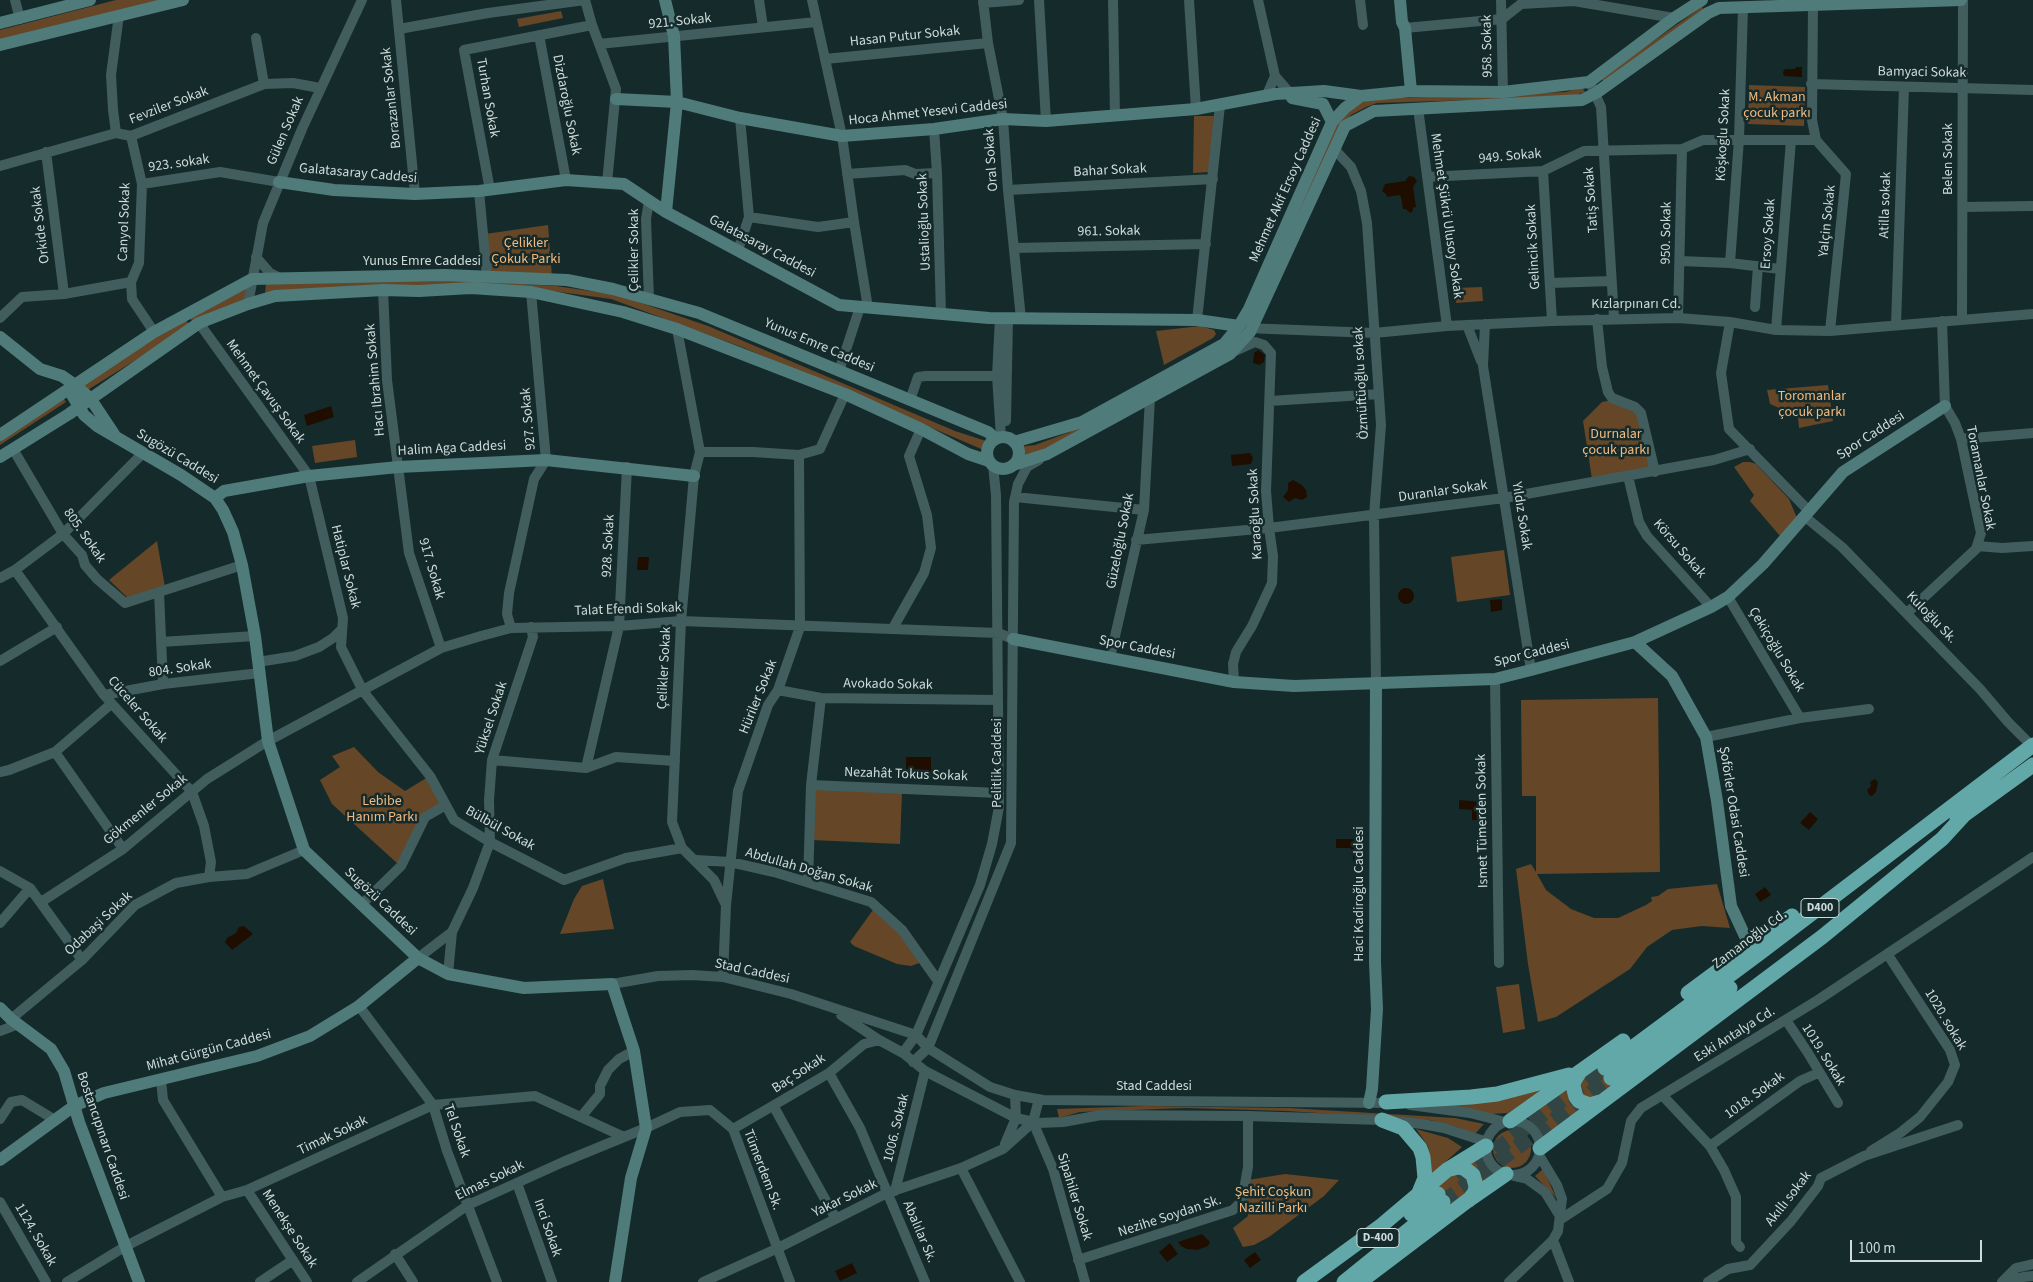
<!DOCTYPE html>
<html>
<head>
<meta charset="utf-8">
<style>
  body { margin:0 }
  #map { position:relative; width:2033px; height:1282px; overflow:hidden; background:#152b2b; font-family:"Source Sans 3",sans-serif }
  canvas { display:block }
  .scale { position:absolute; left:1850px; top:1240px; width:132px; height:22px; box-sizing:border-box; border:2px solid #cedbdb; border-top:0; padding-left:6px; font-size:15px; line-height:18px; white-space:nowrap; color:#cedbdb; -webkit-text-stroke:4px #152b2b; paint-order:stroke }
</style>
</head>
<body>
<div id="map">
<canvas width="2033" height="1282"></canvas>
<div class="scale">100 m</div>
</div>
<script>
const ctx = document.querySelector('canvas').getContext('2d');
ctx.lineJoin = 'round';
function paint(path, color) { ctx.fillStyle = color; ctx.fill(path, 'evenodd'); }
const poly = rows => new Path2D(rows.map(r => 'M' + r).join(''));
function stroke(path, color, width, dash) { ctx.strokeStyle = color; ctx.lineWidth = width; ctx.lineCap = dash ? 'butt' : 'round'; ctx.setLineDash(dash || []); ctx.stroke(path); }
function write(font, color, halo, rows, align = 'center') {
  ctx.font = font + ' "Source Sans 3",sans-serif'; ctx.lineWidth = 5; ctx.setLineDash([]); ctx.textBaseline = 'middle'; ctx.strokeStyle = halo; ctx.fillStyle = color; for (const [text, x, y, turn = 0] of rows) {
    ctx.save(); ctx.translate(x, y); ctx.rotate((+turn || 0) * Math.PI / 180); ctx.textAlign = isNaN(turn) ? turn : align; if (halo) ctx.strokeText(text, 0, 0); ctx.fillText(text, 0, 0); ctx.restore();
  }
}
const green = poly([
  [116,0,167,0,0,42,0,30],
  [1702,7,1705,11,1604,82,1601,78],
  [561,11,563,18,519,27,517,19],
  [1749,85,1805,87,1804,126,1748,124],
  [1582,87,1585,92,1570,97,1377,103,1366,107,1351,115,1344,123,1252,318,1334,124,1361,102,1373,99,1566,92],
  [1194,116,1214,116,1210,172,1193,173],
  [548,225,552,277,489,275,485,234],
  [453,280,556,286,618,295,708,326,955,431,989,442,986,451,744,348,611,299,523,287,265,294,266,283],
  [248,284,245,302,193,323,189,316],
  [1482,287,1483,301,1456,303,1456,288],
  [185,318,190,326,78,396,74,389],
  [1200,326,1214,330,1216,334,1213,338,1164,365,1156,331],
  [1221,350,1072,436,1022,459,1018,447,1035,445,1070,432],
  [1828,385,1833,421,1799,428,1798,418,1795,415,1770,404,1767,390],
  [63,398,66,402,0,445,0,439],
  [1612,400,1639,415,1652,469,1592,479,1583,421,1602,402],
  [355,440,357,457,315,463,312,446],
  [1743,462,1750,462,1756,464,1789,499,1797,518,1780,536,1750,501,1754,495,1734,467],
  [157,541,165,587,128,598,109,580],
  [1504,550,1510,595,1457,602,1451,557],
  [1658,698,1660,872,1537,874,1546,890,1571,909,1594,918,1618,918,1646,905,1652,901,1651,897,1658,896,1668,889,1717,884,1730,928,1702,926,1672,930,1647,947,1630,969,1556,1017,1538,1022,1528,964,1516,869,1531,864,1536,872,1536,796,1522,796,1521,700],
  [354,747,378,772,405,791,428,777,442,803,422,815,398,864,332,804,320,780,340,767,332,756],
  [814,788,902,792,900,844,812,840],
  [603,879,614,929,560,934,574,899,582,886],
  [875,907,900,932,922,962,911,966,897,964,854,946,850,942],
  [1519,984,1525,1029,1503,1033,1496,987],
  [1599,1065,1614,1087,1597,1100,1583,1099,1578,1083],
  [1554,1083,1508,1113,1491,1114,1421,1102],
  [1569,1087,1585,1108,1549,1135,1533,1112],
  [1144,1106,1289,1108,1455,1118,1484,1124,1474,1135,1457,1127,1430,1120,1286,1111,1186,1108,1080,1112,1059,1118,1057,1109],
  [1416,1129,1448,1138,1462,1147,1431,1175,1428,1146],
  '1493 1149a19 19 0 1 1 38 0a19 19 0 1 1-38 0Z',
  [1475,1157,1491,1178,1480,1186,1470,1166],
  [1543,1169,1550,1184,1556,1198,1535,1176],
  [1463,1172,1473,1188,1450,1207,1435,1186,1451,1174],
  [1285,1174,1339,1180,1324,1196,1269,1237,1254,1245,1243,1247,1233,1228,1248,1216,1246,1195,1248,1180]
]);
const water = poly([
  [1796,67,1802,67,1802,77,1784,76,1783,72,1785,69,1795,69],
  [1409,176,1414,177,1417,181,1413,187,1416,207,1413,208,1413,211,1410,213,1406,209,1403,209,1401,197,1399,195,1387,197,1386,194,1382,191,1385,184,1405,181],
  [1258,350,1265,355,1264,362,1259,365,1253,363,1254,353],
  [331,406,334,417,307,426,304,415],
  [1250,453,1253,458,1251,464,1232,466,1231,455],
  [1293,480,1302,485,1306,490,1307,497,1302,500,1295,498,1289,502,1283,497,1288,490,1288,483],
  [638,557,649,557,648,570,637,570],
  '1398 596a8 8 0 1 1 16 0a8 8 0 1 1-16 0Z',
  [1502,599,1502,610,1491,612,1490,600],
  [906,757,931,757,931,772,906,772],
  [1875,779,1878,782,1876,792,1872,796,1869,795,1867,790,1871,786,1870,782],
  [1459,800,1482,802,1479,820,1472,820,1472,810,1459,809],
  [1810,812,1818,819,1809,830,1800,823],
  [1336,839,1355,839,1355,843,1357,846,1363,846,1363,862,1353,862,1353,851,1350,848,1336,848],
  [1765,887,1771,895,1760,902,1755,894],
  [244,926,253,934,232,950,225,942,227,938,236,933,239,927],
  [1202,1234,1210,1242,1208,1246,1197,1250,1187,1249,1181,1246,1178,1242],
  [1170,1243,1178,1254,1167,1262,1159,1252],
  [1255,1252,1261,1260,1250,1268,1244,1260],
  [852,1263,857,1273,840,1281,835,1271]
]);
const highwayTunnel = poly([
  [1458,1178,1605,1068],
  [1443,1202,1611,1078]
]);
const street = poly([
  [15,0,20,19],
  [396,0,415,194],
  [585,0,592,25,616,89,607,183],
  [759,0,763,27],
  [812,0,842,136,854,222,868,308],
  [983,0,988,43,1003,119,1008,190,1021,319],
  [1039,0,1046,121],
  [1113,0,1115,116],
  [1189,0,1196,109],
  [1258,0,1275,76,1266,97],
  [1360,0,1363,25],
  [1501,0,1503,92],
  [983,3,1019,0],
  [1813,6,1812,120,1816,140,1846,174,1830,331],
  [1405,28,1502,19,1521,4,1574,1,1674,18],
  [399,29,488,13,585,0],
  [539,35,566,180],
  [256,38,264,84],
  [599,44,816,22],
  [825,59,988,43],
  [1275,76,1290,93],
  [1811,84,2033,90],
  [1592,87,1601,107,1614,318],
  [1418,108,1447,326],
  [934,129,937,173,941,314],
  [116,133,113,110,111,75,119,15],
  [131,136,142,184,139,263,131,282,132,299,154,332],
  [1335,150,1351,167,1361,191,1367,223,1381,425,1374,516,1376,683],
  [46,152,64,294],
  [0,166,116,133,131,136,264,84,293,83,320,88],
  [1543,171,1552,321],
  [847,174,905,170,915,174,937,173],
  [1427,177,1543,171,1584,151,1682,149,1703,140,1816,140],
  [142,184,220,172,279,182],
  [490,190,464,50,592,25],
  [1008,190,1213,179],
  [479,191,487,277],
  [649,201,646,219,649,300],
  [1963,207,2033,206],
  [749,217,818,227,854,222],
  [1014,248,1206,244],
  [738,250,749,217,740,118],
  [256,257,270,273,280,278],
  [1680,261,1730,263,1780,269],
  [1730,263,1739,139,1743,8],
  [1550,283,1611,281],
  [383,290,387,380,409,553,441,648],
  [248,304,263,223,302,129,362,0],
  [1755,307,1758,266],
  [0,318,22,297,64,294,131,282],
  [1000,318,997,376,1001,437],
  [1678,318,1682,149],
  [1597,319,1602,367,1608,392,1612,398,1635,407,1641,413,1655,472],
  [1962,319,1963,0],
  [1197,320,1220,105],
  [1730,322,1721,373,1729,429,1809,511],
  [199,323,309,476,343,618,341,647,363,691,430,776,454,820,490,842,564,880,626,858,682,848],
  [1485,324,1483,366,1531,670],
  [1467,325,1481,361],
  [1896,325,1904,87],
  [1246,328,1374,333,1447,326,1552,321,1678,318,1730,322,1776,330,1830,331,2033,314],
  [677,329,700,452,694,476,681,621,672,822,682,848,714,880,726,905],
  [1776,330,1791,140],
  [839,371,860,307],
  [910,400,918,377,926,376,997,376],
  [1270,401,1379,394],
  [1006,421,1008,318],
  [1961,439,2033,433],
  [13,449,63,534,82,555,85,565,97,579,125,603,242,565],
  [700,452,753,452,799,455,820,449,845,394],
  [1628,476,1639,522,1647,536,1711,607],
  [1015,497,1144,510],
  [1804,516,1842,547,1980,689,2008,722,2032,746],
  [1136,540,1269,528,1504,498,1714,460,1750,449],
  [1977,546,2002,548,2033,546],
  [15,570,104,695,192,792,204,826,211,862,209,877],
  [0,578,15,570,63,534,143,453],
  [159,592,163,684],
  [1728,597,1800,718],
  [1907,613,1976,549,1981,533,1961,439,1955,423,1945,406,1942,321],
  [511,628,507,614,509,593,534,479,546,460,531,292],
  [893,628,924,573,931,548,927,515,909,456,921,429],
  [161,642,255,636],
  [1110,658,1144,510,1150,398],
  [0,661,57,627],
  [258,662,295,656,319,647,333,638,342,629],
  [1495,679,1499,963],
  [1234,682,1233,664,1236,652,1252,626,1272,583,1273,556,1269,528,1266,491,1271,353,1264,345,1255,342,1235,351],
  [778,690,821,698,998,700],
  [104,695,163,684,260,673],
  [1706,737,1800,718,1869,709],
  [55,752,123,849],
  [492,760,586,768,616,757,675,761],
  [586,768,619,626,627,467],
  [0,772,9,770,55,752,111,704],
  [811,785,999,793],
  [696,860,730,862,774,872,871,902,902,930,938,981],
  [0,871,30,888,82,960],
  [808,882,811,785,821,698],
  [41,902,123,849,207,779,266,742,441,648,481,636,511,628,619,626,681,621,998,633,1013,639],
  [361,905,401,866,425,817,446,805],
  [0,923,30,888],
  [418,958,452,932],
  [448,974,452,932,473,888,490,842,489,800,492,760,533,637,531,627],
  [723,977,726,905,738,791,768,705,778,690,800,627,799,455],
  [612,984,658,976,692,975,723,977,791,994,916,1035,928,1048,990,1087,1015,1095,1043,1100,1391,1103],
  [359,1006,433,1105,447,1151,497,1282],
  [841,1015,879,1040,903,1053,925,1071,1016,1118,1038,1123,1063,1122,1101,1115,1248,1116,1382,1120,1422,1124,1444,1128,1487,1142],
  [11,1019,82,960,135,905,176,883,209,877,247,874,304,850],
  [1786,1020,1808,1053,1838,1103],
  [0,1031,18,1024],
  [903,1053,916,1035,980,885,992,844,999,807,996,495,993,465],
  [913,1062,928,1048,1011,843,1014,502,1018,484,1027,467,1039,460],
  [829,1073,860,1128,925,1282],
  [161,1080,163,1100,222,1197],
  [1663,1096,1710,1146,1724,1170,1736,1197,1736,1242,1740,1247],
  [1410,1105,1470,1113,1505,1122],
  [774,1107,836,1219],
  [581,1117,600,1094,600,1086,608,1070,619,1059,634,1051],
  [0,1119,11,1102,22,1100,55,1120],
  '1486 1148a27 27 0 1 1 54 0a27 27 0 1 1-54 0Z',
  [1033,1122,1053,1169,1085,1282],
  [733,1129,829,1073,864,1044,879,1040],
  [1005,1144,1016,1118,1015,1095],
  [1710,1146,1800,1081,1818,1073],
  [1871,1151,1900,1133,1920,1117,1948,1082,1955,1065,1950,1050,1888,955],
  [961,1168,1020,1282],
  [1514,1176,1527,1179,1545,1192,1561,1218],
  [517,1183,552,1282],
  [247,1190,307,1282],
  [895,1191,925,1071],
  [0,1202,46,1282],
  [1561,1219,1607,1189,1622,1163,1631,1121,1641,1108,1818,1000,2033,857],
  [1553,1240,1569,1282],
  [395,1254,413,1282],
  [1078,1260,1233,1210,1242,1201,1248,1167,1248,1116],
  [67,1282,126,1246,222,1197,247,1190,433,1105,535,1096,624,1137],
  [260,1282,293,1260],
  [357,1282,468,1205,563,1162,646,1128,680,1112,710,1110,733,1129,790,1282],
  [703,1282,776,1249,887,1193,961,1168,1003,1149,1033,1122,1039,1099],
  [1509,1282,1553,1240,1558,1231,1562,1199,1557,1185,1539,1155],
  [1708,1282,1728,1269,1750,1265,1791,1221,1818,1186,1821,1178,1864,1156,1958,1125],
  [2002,1282,2016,1268,2033,1264],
  [2004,1282,2023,1277,2033,1276]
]);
const secondary = poly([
  [665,0,674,36,677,102,666,212],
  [1400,0,1402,22,1405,28,1411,91],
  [0,23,90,0],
  [0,45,183,0],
  [1292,98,1323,104,1332,122],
  [616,99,677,102,740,118,842,136,934,129,1003,119,1046,121,1196,109,1275,94,1324,91,1361,96],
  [279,182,334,190,415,194,479,191,566,180,624,184,666,212,839,305,989,318,1197,320,1239,326],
  [0,337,40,369,62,376,75,385,90,398,114,434],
  [69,390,84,415,97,426,181,475,215,498,223,510,233,532,242,565,255,636,268,741,304,850,418,958,448,974,524,988,612,984,634,1051,646,1128,631,1178,615,1282],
  [0,435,154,332,252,279,445,275,567,280,613,289,699,313,988,432,996,439],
  '987 453a16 16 0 1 1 32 0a16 16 0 1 1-32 0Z',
  [1014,442,1082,422,1224,344,1239,326,1249,309,1332,122,1345,108,1361,96,1411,91,1503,92,1589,82,1674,18,1702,0],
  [0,457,69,414,199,323,248,304,275,296,383,290,419,291,471,288,531,292,623,312,677,329,845,394,921,429,968,454,989,461],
  [1013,465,1047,454,1230,354,1250,332,1345,126,1374,111,1582,100,1596,93,1708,13,1719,8,1961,0],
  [215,498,224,491,309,476,398,467,546,460,694,476],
  [1013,639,1234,682,1294,686,1495,679,1531,670,1635,642,1711,607,1728,597,1763,564,1843,472,1945,406],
  [1635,642,1672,676,1706,737,1717,801,1731,906,1750,947],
  [0,1008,11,1019,51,1049,64,1071,79,1122,139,1282],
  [1369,1103,1372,1089,1377,1009,1375,962,1376,683],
  [0,1160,74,1106,104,1093,257,1056,310,1036,359,1006,418,958]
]);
const highway = poly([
  [1957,820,2033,765],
  [1688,993,1792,916],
  [1605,1068,1761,952,2033,745],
  [1579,1073,1574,1081,1573,1086,1576,1097,1579,1101,1590,1105,1600,1102],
  [1611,1078,1730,988],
  [1386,1102,1471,1097,1497,1094,1569,1075],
  [1382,1120,1403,1128,1420,1148,1423,1157,1425,1178,1418,1195],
  [1510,1121,1623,1041],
  [1540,1148,1822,937,1942,839,1965,814],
  [1450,1169,1458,1167,1464,1168,1473,1175,1476,1186,1475,1192,1469,1200],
  [1411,1214,1438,1194],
  [1304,1282,1382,1225,1447,1170,1486,1146],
  [1344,1282,1443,1202],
  [1360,1282,1467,1201,1506,1174]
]);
const shields = [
  [1820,908,38],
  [1378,1238,42]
];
const shieldNames = [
  ["D400",1820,908],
  ["D-400",1378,1238]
];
const streetNames = [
  ["921. Sokak",680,22,-6],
  ["Hasan Putur Sokak",905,37,-6],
  ["958. Sokak",1488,46,-91],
  ["Bamyaci Sokak",1922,73,1],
  ["Borazanlar Sokak",392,98,-96],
  ["Turhan Sokak",487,98,80],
  ["Dizdaroğlu Sokak",566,105,79],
  ["Fevziler Sokak",169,106,-21],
  ["Hoca Ahmet Yesevi Caddesi",928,113,-6],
  ["Gülen Sokak",286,131,-67],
  ["Köşkoglu Sokak",1724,135,-87],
  ["949. Sokak",1510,157,-5],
  ["Belen Sokak",1949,159,-90],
  ["Oral Sokak",992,160,-94],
  ["923. sokak",179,164,-8],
  ["Bahar Sokak",1110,171,-3],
  ["Galatasaray Caddesi",358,174,5],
  ["Mehmet Akif Ersoy Caddesi",1286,190,-66],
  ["Tatiş Sokak",1592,200,-94],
  ["Atilla sokak",1886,205,-88],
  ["Mehmet Şükrü Ulusoy Sokak",1446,216,82],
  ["Yalçin Sokak",1828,221,-84],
  ["Canyol Sokak",125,222,-88],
  ["Ustalioğlu Sokak",925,222,-92],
  ["Orkide Sokak",41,225,-97],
  ["961. Sokak",1109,232,-1],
  ["950. Sokak",1667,233,-89],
  ["Ersoy Sokak",1769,234,-86],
  ["Galatasaray Caddesi",762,247,28],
  ["Gelincik Sokak",1534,247,-93],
  ["Çelikler Sokak",635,250,-90],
  ["Yunus Emre Caddesi",422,262],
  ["Kızlarpınarı Cd.",1636,305],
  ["Yunus Emre Caddesi",819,346,23],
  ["Hacı Ibrahim Sokak",376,380,-95],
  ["Özmüftüoğlu sokak",1362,383,-93],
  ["Mehmet Çavuş Sokak",265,392,54],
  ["927. Sokak",529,419,-95],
  ["Spor Caddesi",1871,436,-33],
  ["Halim Aga Caddesi",452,449,-3],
  ["Sugözü Caddesi",177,457,31],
  ["Toramanlar Sokak",1980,478,79],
  ["Duranlar Sokak",1443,492,-8],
  ["Karaoğlu Sokak",1256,514,-93],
  ["Yıldız Sokak",1521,516,81],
  ["805. Sokak",84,536,55],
  ["Güzeloğlu Sokak",1121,541,-79],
  ["928. Sokak",609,546,-87],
  ["Körsu Sokak",1679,549,49],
  ["Hatiplar Sokak",345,567,76],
  ["917. Sokak",431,569,74],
  ["Talat Efendi Sokak",628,610,-2],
  ["Kuloğlu Sk.",1931,618,46],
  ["Spor Caddesi",1137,648,11],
  ["Çekiçoğlu Sokak",1776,650,59],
  ["Spor Caddesi",1532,654,-14],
  ["Çelikler Sokak",665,668,-87],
  ["804. Sokak",180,669,-8],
  ["Avokado Sokak",888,685,1],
  ["Hüriler Sokak",759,697,-68],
  ["Cüceler Sokak",137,710,49],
  ["Yüksel Sokak",492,718,-72],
  ["Pelitlik Caddesi",998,763,-90],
  ["Nezahât Tokus Sokak",906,775,2],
  ["Gökmenler Sokak",146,810,-39],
  ["Şoförler Odasi Caddesi",1733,812,81],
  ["Ismet Tümerden Sokak",1483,821,-91],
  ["Bülbül Sokak",500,829,29],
  ["Abdullah Doğan Sokak",809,871,16],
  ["Haci Kadiroğlu Caddesi",1360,894,-90],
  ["Sugözü Caddesi",380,902,43],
  ["Odabaşi Sokak",99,924,-43],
  ["Zamanoğlu Cd.",1750,940,-37],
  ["Stad Caddesi",752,972,12],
  ["1020. sokak",1945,1020,59],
  ["Eski Antalya Cd.",1735,1035,-32],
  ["Mihat Gürgün Caddesi",209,1051,-15],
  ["1019. Sokak",1823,1055,58],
  ["Baç Sokak",799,1074,-33],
  ["Stad Caddesi",1154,1087],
  ["1018. Sokak",1755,1096,-36],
  ["1006. Sokak",897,1128,-76],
  ["Tel Sokak",456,1131,71],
  ["Bostancıpınarı Caddesi",102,1136,71],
  ["Timak Sokak",333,1136,-25],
  ["Tümerdem Sk.",762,1170,69],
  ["Elmas Sokak",490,1181,-26],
  ["Sipahiler Sokak",1074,1197,73],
  ["Yakar Sokak",845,1199,-26],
  ["Akıllı sokak",1789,1199,-52],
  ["Nezihe Soydan Sk.",1170,1217,-18],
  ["Inci Sokak",547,1228,71],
  ["Menekşe Sokak",289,1229,57],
  ["Abalılar Sk.",919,1232,67],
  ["1124. Sokak",35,1235,60]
];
const parkNames = [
  ["M. Akman",1777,98],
  ["çocuk parkı",1777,114],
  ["Çelikler",526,244],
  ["Çokuk Parki",526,260],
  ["Toromanlar",1812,397],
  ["çocuk parkı",1812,413],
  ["Durnalar",1616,435],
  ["çocuk parkı",1616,451],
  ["Lebibe",382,802],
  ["Hanım Parkı",382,818],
  ["Şehit Coşkun",1273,1193],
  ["Nazilli Parkı",1273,1209]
];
paint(green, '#654627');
paint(water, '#1f0e00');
stroke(highwayTunnel, '#314545', 15, [15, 8]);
stroke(street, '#425d5d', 10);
stroke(secondary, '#507b7b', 12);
stroke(highway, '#63a8a8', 15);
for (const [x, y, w] of shields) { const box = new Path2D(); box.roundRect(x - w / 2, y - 9.5, w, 19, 4); ctx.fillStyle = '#152b2b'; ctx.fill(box); stroke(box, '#cedbdb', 1); }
write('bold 12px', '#cedbdb', null, shieldNames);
write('14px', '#cedbdb', '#152b2b', streetNames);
write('14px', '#f3b97f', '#152b2b', parkNames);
</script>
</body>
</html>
